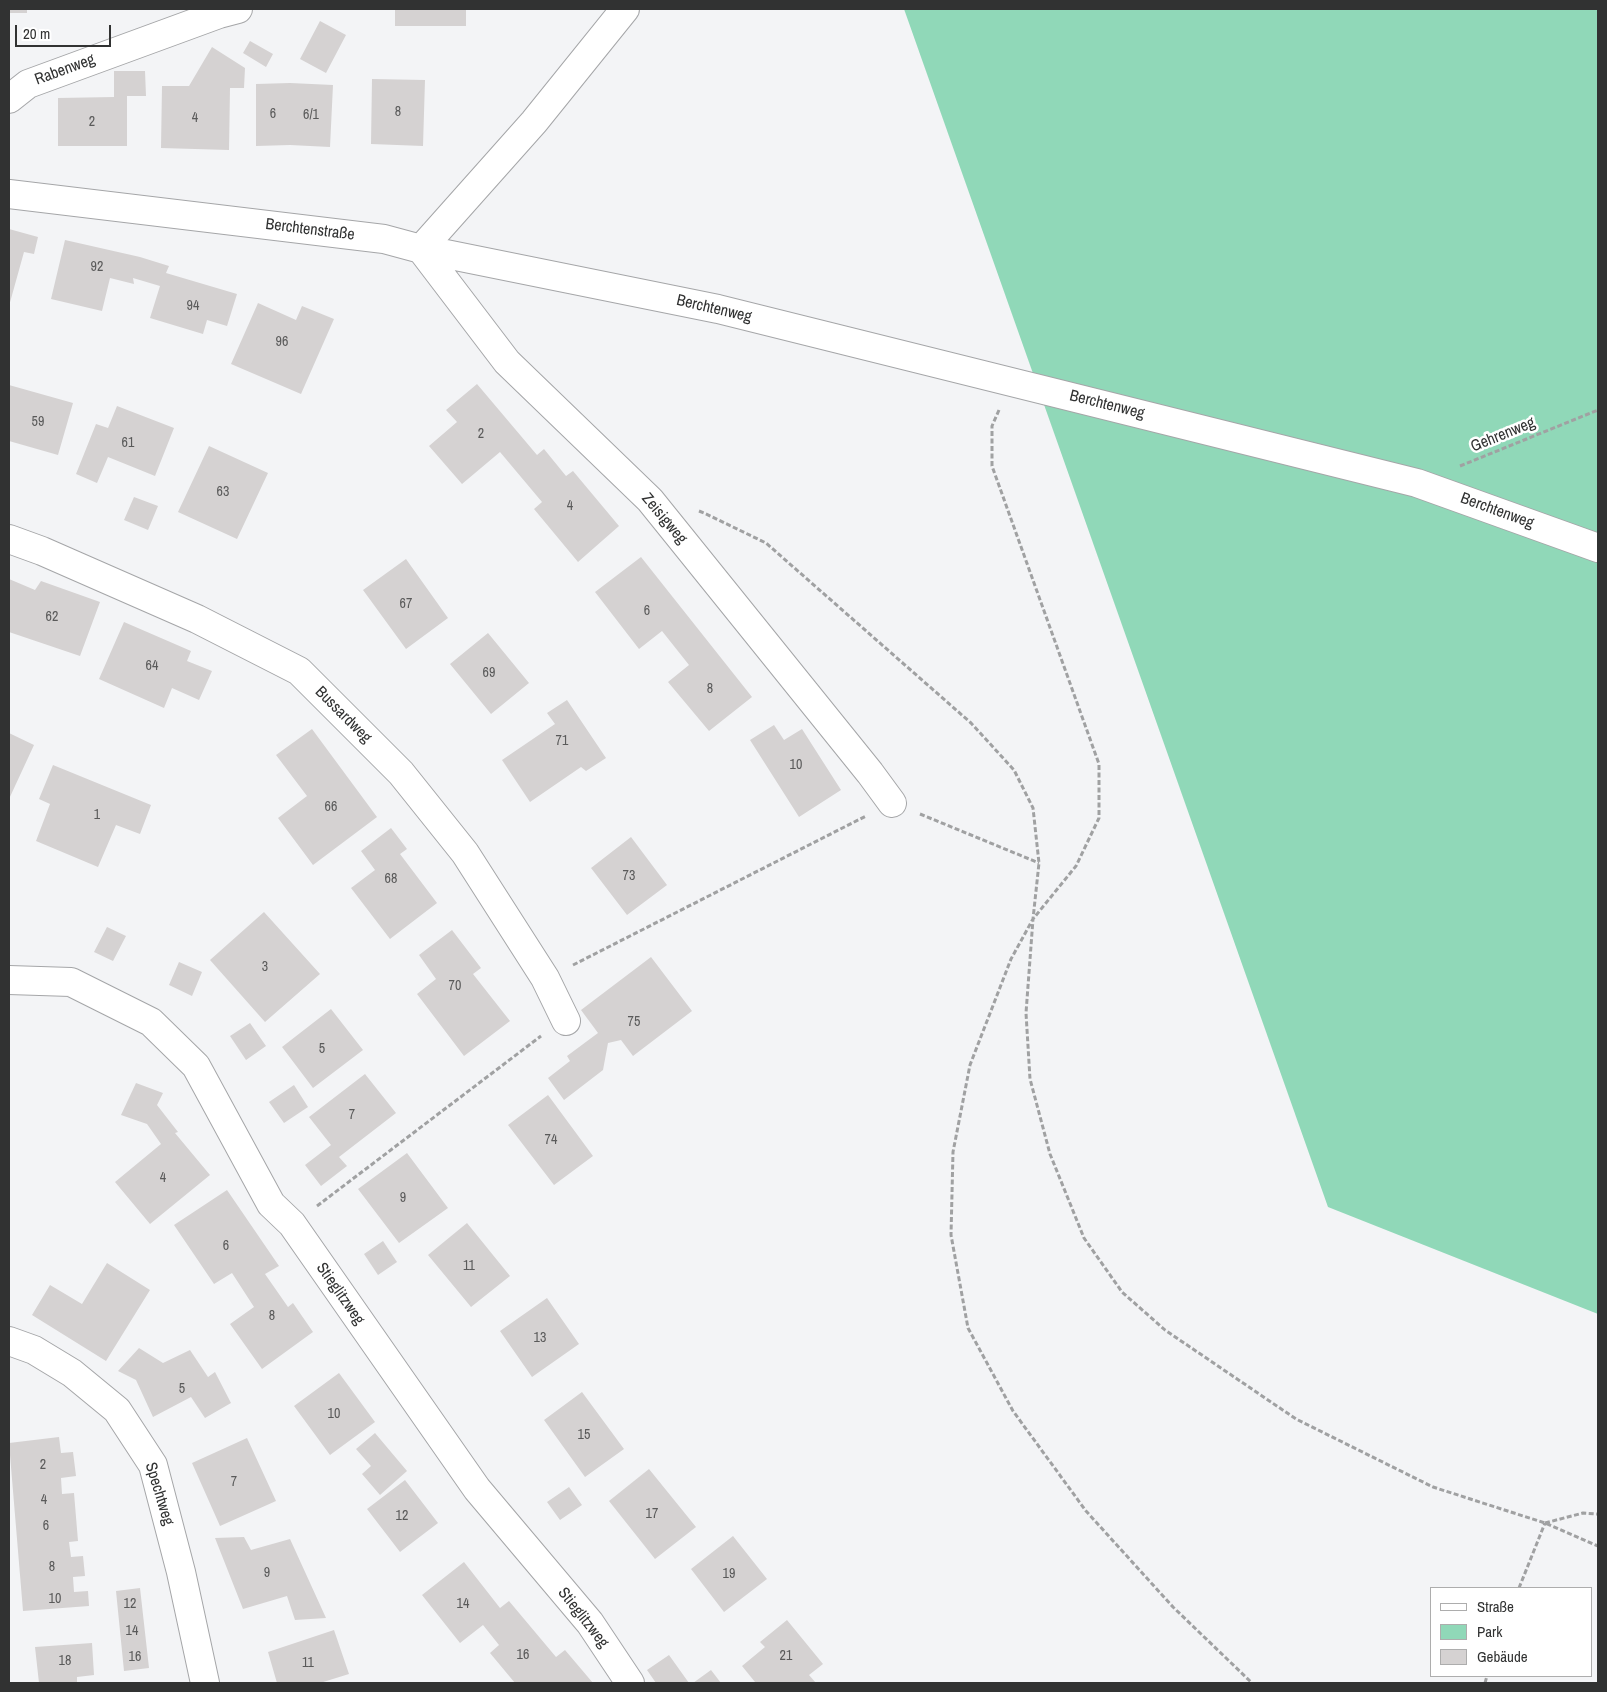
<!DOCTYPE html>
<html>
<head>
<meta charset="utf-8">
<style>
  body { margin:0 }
  #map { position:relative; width:1607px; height:1692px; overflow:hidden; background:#f3f4f6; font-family:"Archivo Narrow",sans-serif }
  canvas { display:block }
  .frame { position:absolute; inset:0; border:10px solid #313232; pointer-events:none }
  .legend { position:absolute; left:1430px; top:1587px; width:162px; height:90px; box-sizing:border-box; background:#fff; border:1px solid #adadad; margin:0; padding:6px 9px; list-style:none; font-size:15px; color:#313232 }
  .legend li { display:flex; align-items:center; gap:10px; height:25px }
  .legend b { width:25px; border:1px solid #adadad }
  .scale { position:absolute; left:15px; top:25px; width:96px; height:22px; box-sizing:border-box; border:2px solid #313232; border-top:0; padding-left:6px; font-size:15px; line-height:18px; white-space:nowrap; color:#313232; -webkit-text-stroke:4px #fff; paint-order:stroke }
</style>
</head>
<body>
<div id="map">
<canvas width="1607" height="1692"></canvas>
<div class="frame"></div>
<ul class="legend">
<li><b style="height:6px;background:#fff"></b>Straße</li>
<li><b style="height:14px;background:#90d8b8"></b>Park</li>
<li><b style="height:14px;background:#d5d2d2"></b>Gebäude</li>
</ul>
<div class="scale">20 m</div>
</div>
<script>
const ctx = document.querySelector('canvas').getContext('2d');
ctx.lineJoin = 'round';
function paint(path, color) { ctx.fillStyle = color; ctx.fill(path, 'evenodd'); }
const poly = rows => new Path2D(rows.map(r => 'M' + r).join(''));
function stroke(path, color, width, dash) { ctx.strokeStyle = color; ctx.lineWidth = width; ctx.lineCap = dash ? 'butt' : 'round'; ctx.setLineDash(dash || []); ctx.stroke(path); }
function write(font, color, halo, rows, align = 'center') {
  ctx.font = font + ' "Archivo Narrow",sans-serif'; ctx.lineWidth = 5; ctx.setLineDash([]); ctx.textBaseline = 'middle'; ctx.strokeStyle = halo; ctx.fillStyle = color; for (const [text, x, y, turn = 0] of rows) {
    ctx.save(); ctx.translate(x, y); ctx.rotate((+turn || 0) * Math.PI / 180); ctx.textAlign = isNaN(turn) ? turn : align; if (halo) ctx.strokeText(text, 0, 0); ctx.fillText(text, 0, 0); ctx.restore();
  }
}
const green = poly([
  [904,9,1598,9,1598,1314,1328,1207]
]);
const building = poly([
  [9,9,27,9,27,13,9,13],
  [395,9,466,9,466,26,395,26],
  [320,21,346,35,326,73,300,59],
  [250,41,273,54,266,67,243,53],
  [212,47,245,68,244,88,230,88,229,150,161,148,162,86,189,86],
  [114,71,145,71,146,96,127,96,127,146,58,146,58,98,114,97],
  [372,79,425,80,423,146,371,144],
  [290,83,333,85,330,147,290,145,256,146,256,84],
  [9,229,38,237,34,254,24,252,9,306],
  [65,240,140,257,169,266,166,273,237,294,227,326,207,320,203,334,150,318,160,286,133,278,134,284,110,278,102,311,51,299],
  [258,303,296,320,302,306,334,319,301,394,231,364],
  [477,384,537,455,544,449,566,476,573,471,619,526,578,562,534,509,542,502,500,452,462,484,429,446,457,422,446,410],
  [9,385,73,403,58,455,9,441],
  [117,406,174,428,155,476,108,457,97,483,76,474,96,424,108,428],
  [209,446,268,473,237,539,178,512],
  [134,497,158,506,148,530,124,520],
  [641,557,752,697,709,731,668,682,689,665,662,631,639,649,595,592],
  [406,559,448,618,406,649,363,590],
  [9,579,35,590,41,581,100,602,80,656,9,632],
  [124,622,191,651,187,661,212,671,199,700,172,688,164,708,99,679],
  [488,633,529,683,491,714,450,664],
  [567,700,606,758,586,771,581,767,530,802,502,760,555,724,547,713],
  [774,725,784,740,802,729,841,790,799,817,750,740],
  [312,729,377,817,313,865,278,818,307,796,276,755],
  [9,733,34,745,9,799],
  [53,765,151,805,140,834,116,825,98,867,36,841,50,804,39,799],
  [391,828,407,849,400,854,437,903,390,939,351,888,375,870,361,851],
  [631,837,667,885,627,915,591,868],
  [264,912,320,974,265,1022,210,960],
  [107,927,126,936,113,961,94,952],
  [452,930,481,968,473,974,510,1021,464,1056,417,994,436,979,419,955],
  [651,957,692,1011,633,1056,621,1040,608,1043,603,1070,564,1100,548,1078,570,1061,567,1056,598,1033,581,1010],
  [179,962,202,972,192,996,169,985],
  [331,1009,363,1050,313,1088,282,1047],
  [250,1023,266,1046,246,1060,230,1036],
  [365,1074,396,1113,339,1157,347,1166,321,1186,305,1165,331,1145,309,1117],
  [136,1083,163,1093,157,1105,178,1132,175,1133,210,1175,150,1224,115,1182,161,1144,147,1124,121,1115],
  [294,1085,308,1107,284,1123,269,1102],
  [548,1095,593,1156,554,1185,508,1125],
  [407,1153,448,1208,399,1243,358,1189],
  [227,1190,279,1266,265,1274,288,1307,293,1303,313,1332,262,1369,230,1324,254,1307,232,1273,214,1284,174,1225],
  [467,1223,510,1276,471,1307,428,1255],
  [383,1241,397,1262,378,1275,364,1254],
  [107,1263,150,1290,106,1361,32,1315,50,1285,82,1304],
  [547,1298,579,1344,532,1377,500,1331],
  [139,1348,163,1363,190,1350,208,1377,215,1372,231,1403,205,1418,191,1397,153,1417,136,1380,118,1371],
  [339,1373,375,1422,330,1455,294,1406],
  [582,1392,624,1449,585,1477,544,1420],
  [375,1433,407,1471,380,1495,362,1474,371,1466,356,1449],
  [59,1437,61,1453,73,1452,76,1476,61,1478,62,1494,74,1493,78,1541,69,1542,71,1557,83,1556,85,1576,73,1577,74,1592,88,1591,89,1606,23,1611,9,1443],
  [247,1438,276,1501,220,1526,192,1463],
  [649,1469,696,1527,655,1559,609,1501],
  [405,1480,438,1523,400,1552,367,1509],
  [569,1487,582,1505,560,1520,547,1502],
  [733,1536,767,1579,724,1612,691,1569],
  [244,1537,251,1550,290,1539,326,1618,295,1620,287,1596,243,1609,215,1538],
  [464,1562,500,1608,509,1601,556,1657,565,1650,593,1683,515,1683,490,1653,499,1645,483,1625,460,1643,422,1595],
  [140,1588,149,1668,124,1671,116,1591],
  [787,1620,823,1664,809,1675,816,1683,754,1683,755,1682,742,1666,765,1647,760,1642],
  [334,1630,349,1674,320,1683,277,1683,268,1652],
  [92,1643,94,1675,77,1677,77,1683,39,1683,35,1647],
  [669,1655,689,1683,656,1683,647,1670],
  [711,1670,721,1683,693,1683]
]);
const path = poly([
  [999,410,992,426,992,466,1099,764,1099,818,1076,866,1033,919,1011,959,970,1065,953,1152,951,1235,968,1328,1013,1411,1086,1511,1173,1607,1252,1683],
  [1460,466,1598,410],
  [699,511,704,513,766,543,971,723,1014,770,1033,808,1039,863,1033,919,1026,1013,1030,1079,1050,1154,1084,1238,1122,1292,1165,1330,1296,1419,1433,1487,1545,1523,1598,1546],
  [920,814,1039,863],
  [573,965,866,816],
  [317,1206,541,1036],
  [1545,1523,1583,1513,1598,1514],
  [1519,1588,1545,1523],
  [1485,1683,1487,1676]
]);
const minor = poly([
  [625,9,534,122,421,249,507,362,650,500,870,773,892,803],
  [9,99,28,84,219,14,238,9],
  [9,194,384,239,421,249,718,309,1417,483,1598,548],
  [9,539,42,551,197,619,299,671,401,773,465,853,545,978,566,1021],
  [9,980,71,982,151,1022,196,1066,271,1204,292,1224,477,1489,590,1623,630,1683],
  [9,1341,34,1350,72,1373,117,1410,153,1465,181,1572,205,1683]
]);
const numberNames = [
  ["8",398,112],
  ["6",273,114],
  ["6/1",311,115],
  ["4",195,118],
  ["2",92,122],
  ["92",97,267],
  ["94",193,306],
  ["96",282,342],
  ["59",38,422],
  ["2",481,434],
  ["61",128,443],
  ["63",223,492],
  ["4",570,506],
  ["67",406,604],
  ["6",647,611],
  ["62",52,617],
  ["64",152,666],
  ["69",489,673],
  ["8",710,689],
  ["71",562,741],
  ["10",796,765],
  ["66",331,807],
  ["1",97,815],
  ["73",629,876],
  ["68",391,879],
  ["3",265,967],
  ["70",455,986],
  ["75",634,1022],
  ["5",322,1049],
  ["7",352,1115],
  ["74",551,1140],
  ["4",163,1178],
  ["9",403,1198],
  ["6",226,1246],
  ["11",469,1266],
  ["8",272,1316],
  ["13",540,1338],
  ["5",182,1389],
  ["10",334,1414],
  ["15",584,1435],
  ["2",43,1465],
  ["7",234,1482],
  ["4",44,1500],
  ["17",652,1514],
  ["12",402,1516],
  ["6",46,1526],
  ["8",52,1567],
  ["9",267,1573],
  ["19",729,1574],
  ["10",55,1599],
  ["12",130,1604],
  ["14",463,1604],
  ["14",132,1631],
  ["16",523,1655],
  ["21",786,1656],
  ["16",135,1657],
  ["18",65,1661],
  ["11",308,1663]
];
const streetNames = [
  ["Rabenweg",65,70,-20],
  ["Berchtenstraße",310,230,7],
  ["Berchtenweg",714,309,13],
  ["Berchtenweg",1107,405,14],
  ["Gehrenweg",1503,435,-22],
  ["Berchtenweg",1497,511,20],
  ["Zeisigweg",664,519,50],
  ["Bussardweg",343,715,45],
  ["Stieglitzweg",340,1294,55],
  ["Spechtweg",159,1494,73],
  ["Stieglitzweg",583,1618,52]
];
paint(green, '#90d8b8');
paint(building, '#d5d2d2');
stroke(minor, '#a5a6a8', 30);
stroke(path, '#a0a1a2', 3, [5, 2.5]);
stroke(minor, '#fff', 28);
write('14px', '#5a5a5a', null, numberNames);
write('16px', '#313232', '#fff', streetNames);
</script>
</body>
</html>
